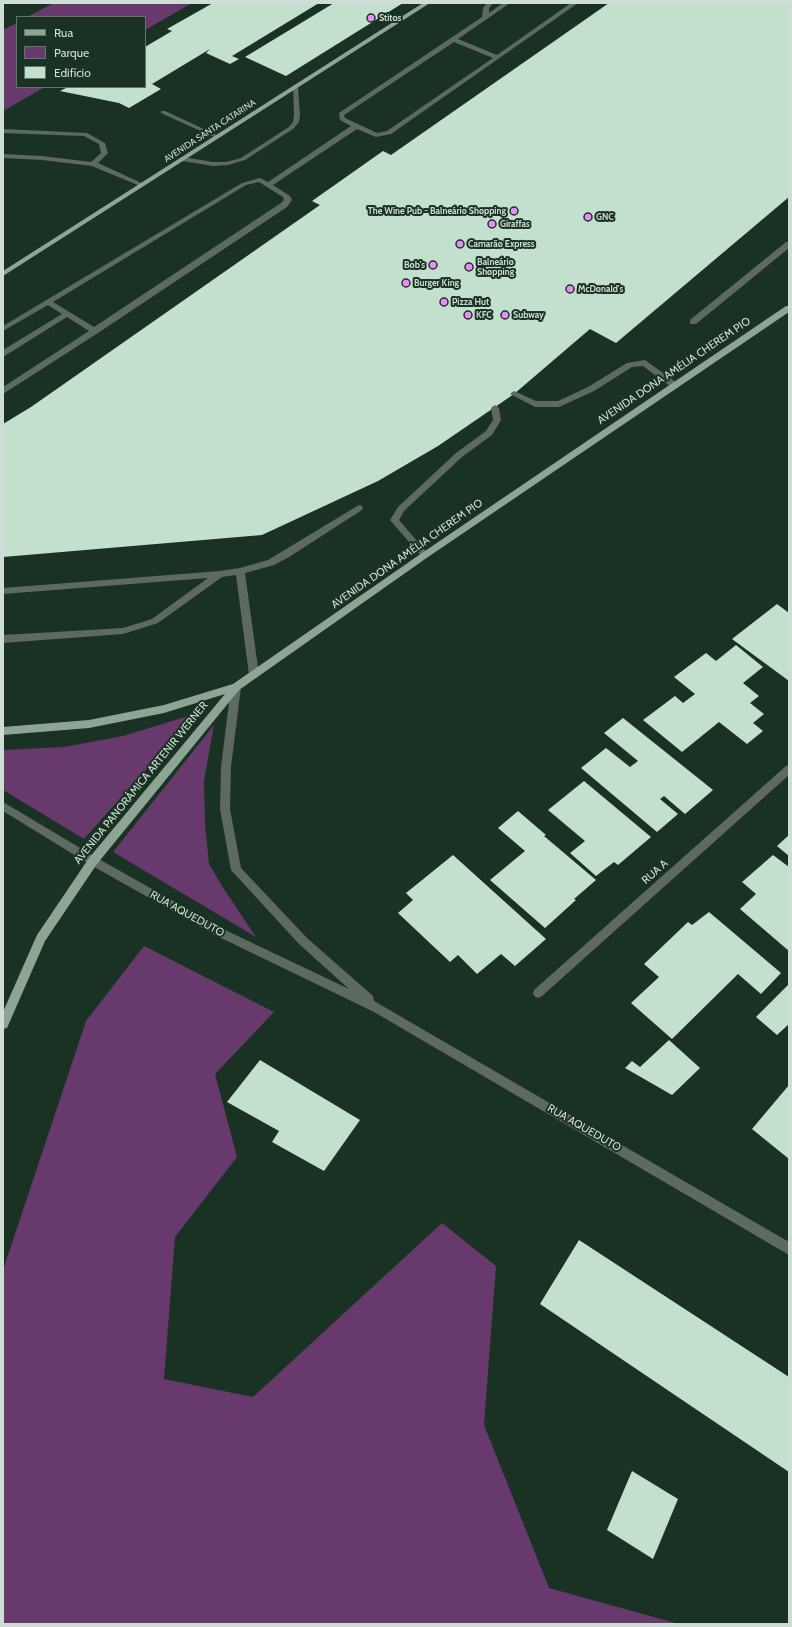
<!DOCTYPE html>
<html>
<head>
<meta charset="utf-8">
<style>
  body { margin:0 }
  #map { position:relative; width:792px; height:1627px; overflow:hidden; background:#1a3224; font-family:Cabin,sans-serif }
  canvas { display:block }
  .frame { position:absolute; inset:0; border:4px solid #cfded4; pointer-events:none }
  .legend { position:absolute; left:16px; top:16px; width:130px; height:72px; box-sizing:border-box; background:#1a3224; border:1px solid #62776a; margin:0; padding:5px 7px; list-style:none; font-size:12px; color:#cfded4 }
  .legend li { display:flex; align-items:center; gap:8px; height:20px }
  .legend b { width:20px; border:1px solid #62776a }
</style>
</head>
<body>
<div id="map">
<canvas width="792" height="1627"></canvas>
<div class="frame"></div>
<ul class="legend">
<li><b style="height:5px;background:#8ea596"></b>Rua</li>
<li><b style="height:11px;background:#67396d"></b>Parque</li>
<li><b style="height:11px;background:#c3e0ce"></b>Edifício</li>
</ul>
</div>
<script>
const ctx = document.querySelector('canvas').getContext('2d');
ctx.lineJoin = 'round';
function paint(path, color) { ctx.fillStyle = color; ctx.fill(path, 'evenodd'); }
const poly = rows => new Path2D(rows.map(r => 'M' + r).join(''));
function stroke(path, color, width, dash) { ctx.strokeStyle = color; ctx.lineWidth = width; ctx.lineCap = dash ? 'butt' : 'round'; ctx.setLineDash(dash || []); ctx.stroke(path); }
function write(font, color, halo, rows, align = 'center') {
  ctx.font = font + ' Cabin,sans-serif'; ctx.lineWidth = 4; ctx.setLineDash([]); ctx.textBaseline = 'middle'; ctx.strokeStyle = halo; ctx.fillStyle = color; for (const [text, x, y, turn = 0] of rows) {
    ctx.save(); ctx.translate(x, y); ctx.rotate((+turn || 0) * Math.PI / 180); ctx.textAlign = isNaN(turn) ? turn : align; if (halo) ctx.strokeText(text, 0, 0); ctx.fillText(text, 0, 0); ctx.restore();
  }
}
const green = poly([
  [54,3,192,3,145,30,145,17,27,17],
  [17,23,17,87,45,87,3,111,3,30],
  [195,714,84,839,3,790,3,750,64,747,123,736],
  [214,725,204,781,205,824,209,864,222,886,256,937,113,852],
  [144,946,274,1012,215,1074,237,1157,175,1237,164,1379,253,1397,442,1223,496,1266,484,1425,549,1588,679,1624,3,1624,3,1270,86,1021]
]);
const building = poly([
  [213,3,319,3,232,56,239,59,230,64,206,53,210,49,152,84,161,89,129,108,119,103,60,91,68,87,145,87,145,47,172,31,167,29],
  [334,3,403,3,286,76,245,57],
  [609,3,789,3,789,197,616,343,590,329,514,394,438,446,378,481,262,535,3,557,3,424,31,407,320,205,312,201,383,151,391,155],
  [777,604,789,613,789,681,732,639],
  [736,645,763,667,743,683,759,696,750,703,764,714,753,723,763,731,747,744,719,722,682,752,643,720,675,696,683,703,695,694,674,677,706,653,716,661],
  [623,718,713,790,685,814,664,796,660,799,678,814,657,832,581,768,606,748,630,767,638,761,604,733],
  [584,781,651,837,618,865,614,862,596,876,570,853,585,841,548,810],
  [518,811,546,835,544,836,596,880,574,899,576,900,545,928,490,880,525,851,498,828],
  [789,835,789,856,777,846],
  [453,855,546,939,515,966,501,954,477,974,458,955,450,962,398,913,413,900,406,893],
  [773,855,789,867,789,951,740,909,756,894,742,882],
  [709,912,781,973,761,994,738,974,672,1039,631,1003,659,977,644,964,688,922,692,925],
  [789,984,789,1024,777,1035,756,1017],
  [669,1040,700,1068,672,1095,625,1068,632,1061,640,1067],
  [260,1060,360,1120,324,1171,272,1142,279,1131,227,1102],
  [789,1085,789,1159,752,1129],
  [579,1240,789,1377,789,1472,540,1304],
  [632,1471,678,1499,653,1559,607,1530]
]);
const minor = poly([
  [487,3,493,3,489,8,489,13,503,3,510,3,458,39,497,55,571,3,578,3,391,134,376,137,357,129,273,185,290,196,292,200,287,207,98,333,3,394,3,387,89,331,67,317,3,357,3,350,62,314,48,305,3,331,3,326,242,183,260,178,268,182,351,126,340,120,339,113,482,17,483,8,487,3],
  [454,42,493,58,387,131,377,133,345,118,344,115,454,42],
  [259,182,283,197,284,200,281,203,94,327,53,302,246,185,259,182],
  [293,86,298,87,300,115,299,122,293,129,245,160,228,165,213,166,183,161,180,159,183,157,213,162,226,162,241,158,289,127,293,122,294,115,293,86],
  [161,111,165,111,221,137,216,138,161,113,161,111],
  [3,129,87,133,105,143,108,153,98,163,146,185,140,186,92,166,42,160,3,158,3,154,42,156,91,162,101,153,99,144,84,136,3,133,3,129],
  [786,242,789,242,789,248,696,324,690,324,690,320,786,242],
  [645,360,677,383,677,387,671,387,643,366,632,367,594,391,559,407,535,407,510,394,514,391,536,401,558,401,588,387,627,363,645,360],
  [495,405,499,408,501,420,492,435,462,457,404,511,399,520,429,555,428,557,422,557,390,520,398,507,456,453,486,431,493,420,491,408,495,405],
  [359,505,362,506,363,508,362,510,289,557,274,565,245,573,259,675,257,678,251,678,249,675,236,575,222,577,158,623,123,634,3,643,3,635,123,628,152,619,208,578,3,594,3,588,220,571,240,568,268,560,359,505],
  [236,683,241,687,231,767,230,809,241,868,307,938,373,996,374,1001,789,1242,789,1255,374,1012,215,935,89,864,3,811,3,802,97,858,223,929,349,989,299,944,231,870,220,809,221,767,231,687,236,683],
  [789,765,789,775,542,996,538,998,534,996,533,993,534,990,786,766,789,765]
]);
const major = poly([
  [423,3,430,3,3,276,3,271,423,3],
  [786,306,789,306,789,312,428,557,239,690,97,864,45,941,7,1028,3,1029,3,1012,37,935,89,858,225,694,164,713,89,728,3,735,3,727,89,720,164,705,233,684,422,553,786,306]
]);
const markers = [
  [371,18,4,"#ed8cf9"],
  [514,211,4,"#ed8cf9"],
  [588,217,4,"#ed8cf9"],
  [492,224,4,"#ed8cf9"],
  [460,244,4,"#ed8cf9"],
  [433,265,4,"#ed8cf9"],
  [469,267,4,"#ed8cf9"],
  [406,283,4,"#ed8cf9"],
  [570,289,4,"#ed8cf9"],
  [444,302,4,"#ed8cf9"],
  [468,315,4,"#ed8cf9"],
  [505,315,4,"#ed8cf9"]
];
const farPoinames = [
  ["Stitos",379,18],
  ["The Wine Pub - Balneário Shopping",506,211,"right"],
  ["GNC",596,217],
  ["Giraffas",500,224],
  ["Camarão Express",468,244],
  ["Balneário",477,262],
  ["Shopping",477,272],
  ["Bob's",425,265,"right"],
  ["Burger King",414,283],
  ["McDonald's",578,289],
  ["Pizza Hut",452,302],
  ["KFC",476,315],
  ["Subway",513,315]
];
const farStreetnames = [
  ["AVENIDA SANTA CATARINA",210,131,-33]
];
const streetNames = [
  ["AVENIDA DONA AMÉLIA CHEREM PIO",674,371,-34],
  ["AVENIDA DONA AMÉLIA CHEREM PIO",407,554,-35],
  ["AVENIDA PANORÂMICA ARTENIR WERNER",141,783,-51],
  ["RUA A",655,872,-42],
  ["RUA AQUEDUTO",187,914,29],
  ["RUA AQUEDUTO",584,1128,30]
];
paint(green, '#67396d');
paint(building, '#c3e0ce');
paint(minor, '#5d6961');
paint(major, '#8ea596');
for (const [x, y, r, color] of markers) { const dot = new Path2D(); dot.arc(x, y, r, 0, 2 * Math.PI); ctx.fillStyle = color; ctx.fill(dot); stroke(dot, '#1a3224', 1.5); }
write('bold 9px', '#cfded4', '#1a3224', farPoinames, 'left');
write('9px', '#cfded4', '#1a3224', farStreetnames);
write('11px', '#cfded4', '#1a3224', streetNames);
</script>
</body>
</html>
